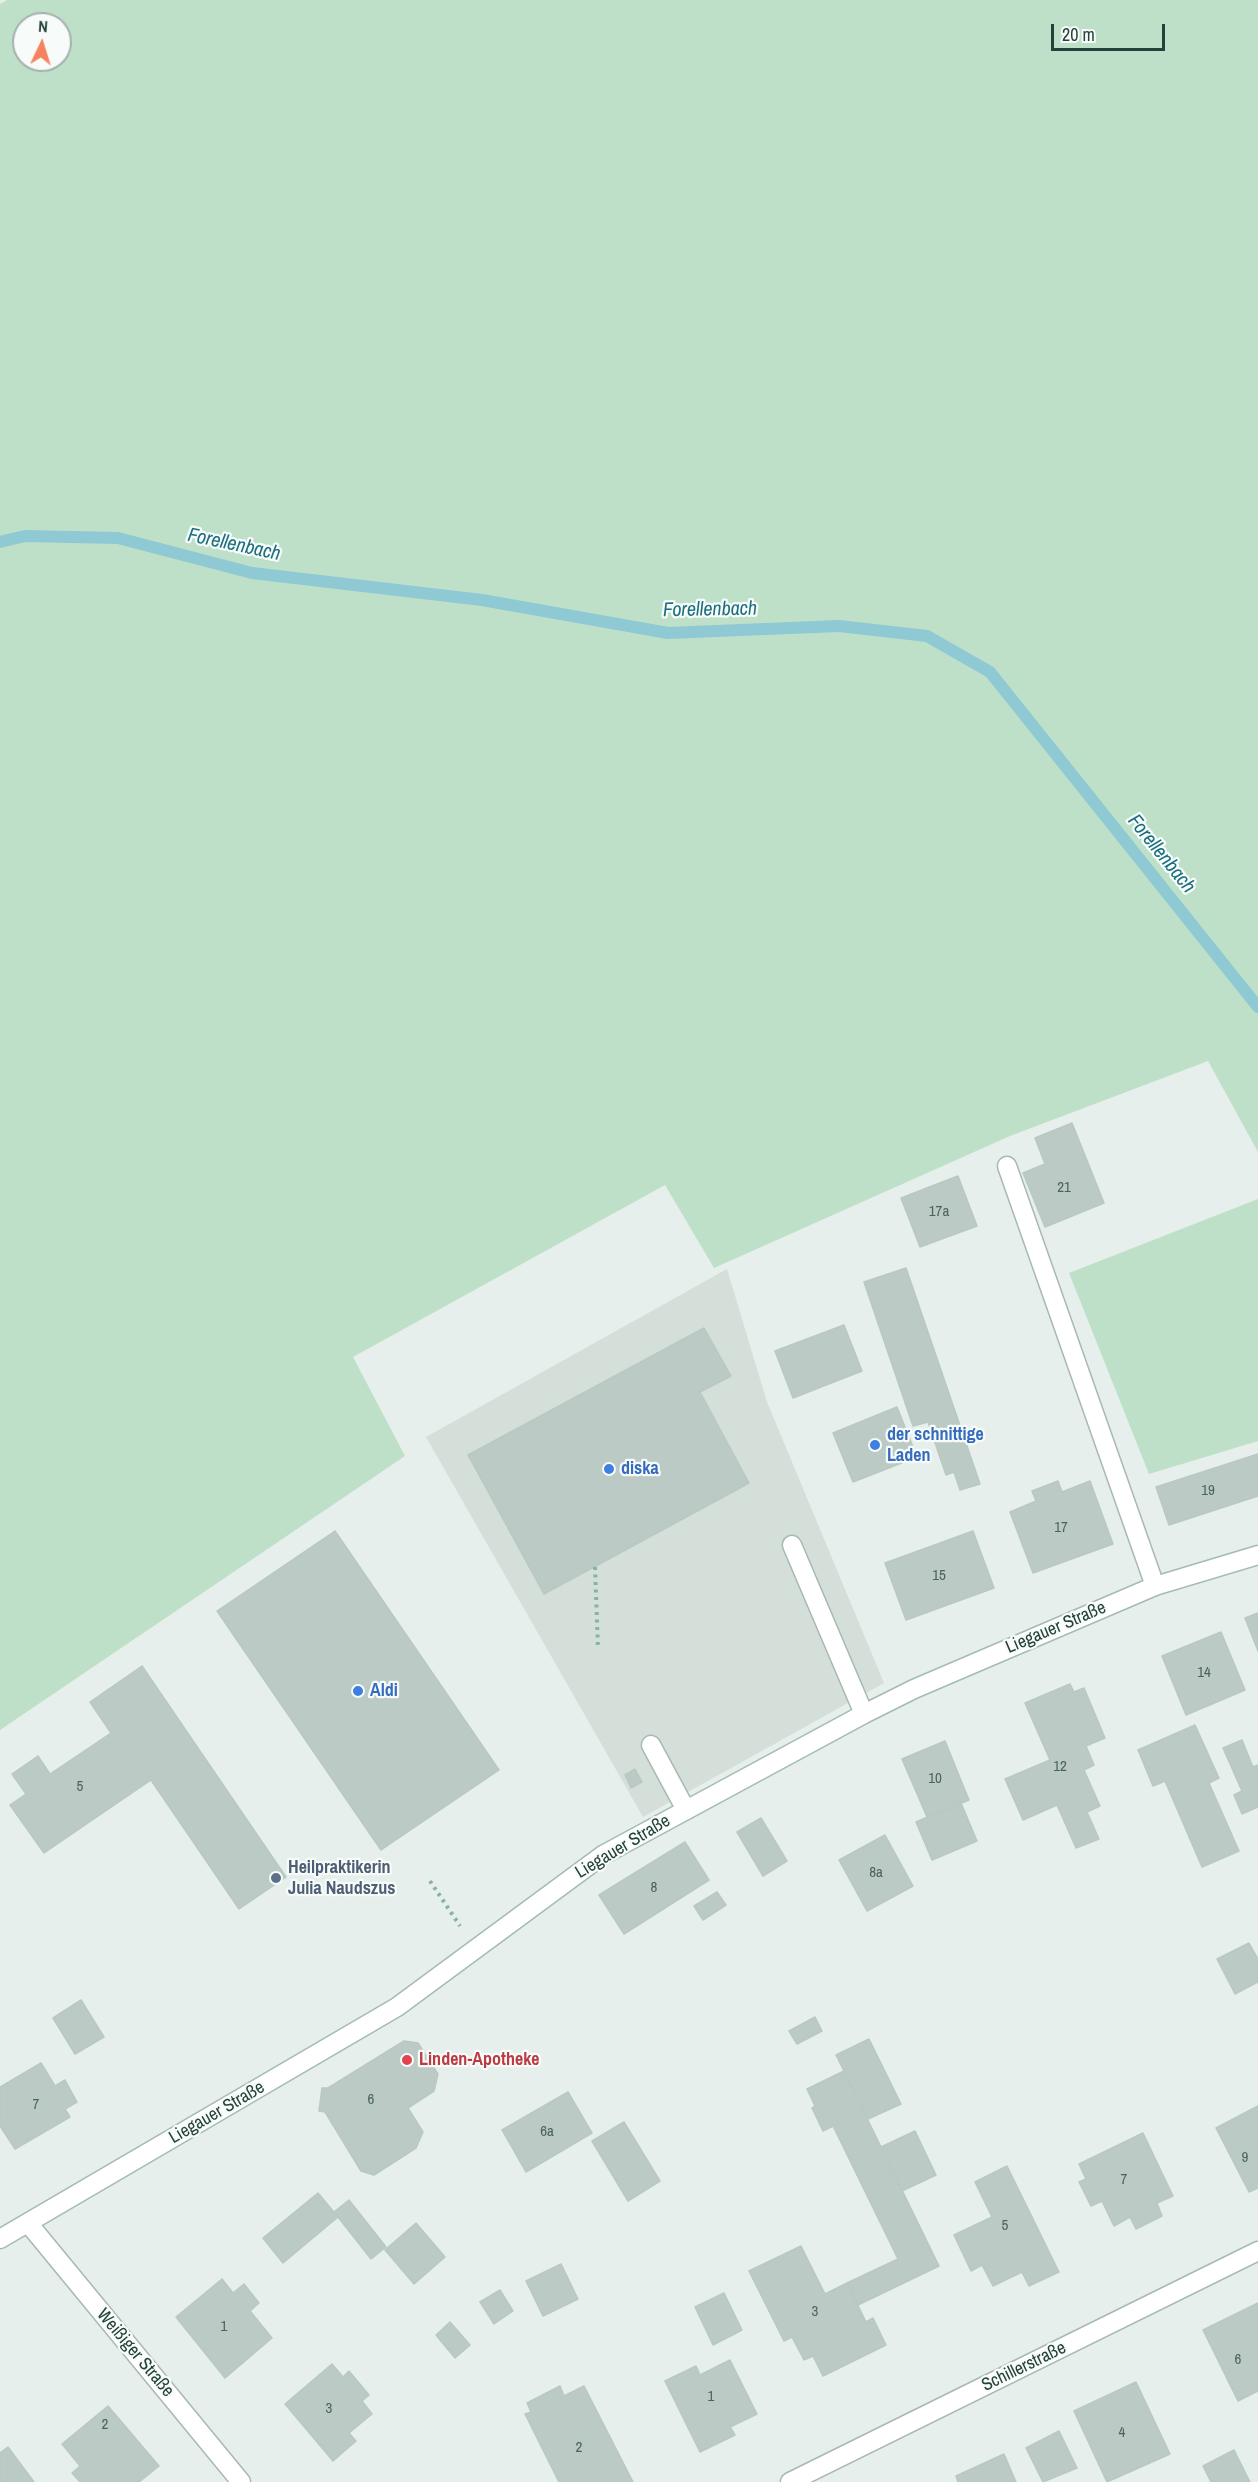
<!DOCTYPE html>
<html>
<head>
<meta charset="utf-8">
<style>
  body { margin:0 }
  #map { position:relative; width:1258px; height:2482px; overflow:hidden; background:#e6efeb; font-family:"Archivo Narrow",sans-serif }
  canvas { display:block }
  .north { position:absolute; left:12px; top:12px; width:60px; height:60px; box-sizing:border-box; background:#f7fbf9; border:2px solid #a3b1ad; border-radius:50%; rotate:4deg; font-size:16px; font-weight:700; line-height:24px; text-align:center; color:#24423a }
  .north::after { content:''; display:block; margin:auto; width:21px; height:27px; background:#f4845f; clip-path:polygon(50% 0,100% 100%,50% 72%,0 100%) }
  .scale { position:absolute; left:1051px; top:24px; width:114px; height:27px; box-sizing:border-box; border:3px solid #24423a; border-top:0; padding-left:8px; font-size:18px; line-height:21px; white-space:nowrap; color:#24423a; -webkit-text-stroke:4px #f7fbf9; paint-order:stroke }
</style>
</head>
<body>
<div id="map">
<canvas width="1258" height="2482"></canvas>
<div class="north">N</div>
<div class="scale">20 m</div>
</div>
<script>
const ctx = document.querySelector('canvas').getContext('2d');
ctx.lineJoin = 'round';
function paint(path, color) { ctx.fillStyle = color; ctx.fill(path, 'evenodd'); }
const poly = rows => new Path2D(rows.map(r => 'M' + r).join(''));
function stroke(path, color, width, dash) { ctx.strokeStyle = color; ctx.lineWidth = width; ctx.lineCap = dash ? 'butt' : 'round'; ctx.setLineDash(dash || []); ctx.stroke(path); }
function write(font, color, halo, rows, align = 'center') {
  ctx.font = font + ' "Archivo Narrow",sans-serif'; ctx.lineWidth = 4.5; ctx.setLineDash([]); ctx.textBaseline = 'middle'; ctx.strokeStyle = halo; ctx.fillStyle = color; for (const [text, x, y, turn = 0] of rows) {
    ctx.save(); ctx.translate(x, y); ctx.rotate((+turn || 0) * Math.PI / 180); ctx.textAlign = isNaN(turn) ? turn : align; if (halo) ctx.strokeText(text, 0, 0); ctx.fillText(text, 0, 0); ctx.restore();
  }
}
const built = poly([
  [727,1269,767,1402,884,1683,643,1817,426,1437]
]);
const green = poly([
  [7,0,1258,0,1258,1152,1208,1061,1010,1136,714,1268,665,1185,353,1357,405,1456,0,1730,0,4],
  [24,24,60,24,60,60,24,60],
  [1258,1199,1258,1441,1149,1474,1069,1273]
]);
const stream = poly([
  [0,542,25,536,118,538,252,573,482,600,668,633,839,626,927,636,990,672,1258,1007]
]);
const building = poly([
  [1072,1123,1104,1203,1045,1227,1023,1173,1045,1164,1035,1138,1072,1123],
  [958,1176,977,1226,920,1247,901,1198,958,1176],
  [906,1268,980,1484,960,1490,954,1472,946,1475,928,1422,913,1426,864,1282,906,1268],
  [844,1325,862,1371,793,1398,775,1351,844,1325],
  [704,1328,731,1376,700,1392,749,1483,544,1594,468,1455,704,1328],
  [897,1407,917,1457,853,1482,833,1433,897,1407],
  [1258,1454,1258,1496,1169,1525,1156,1487,1258,1454],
  [1058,1481,1062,1492,1090,1481,1113,1544,1033,1573,1010,1512,1036,1501,1032,1491,1058,1481],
  [335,1531,499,1770,381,1850,217,1611,335,1531],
  [973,1531,994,1588,906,1620,885,1563,973,1531],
  [1258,1613,1258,1651,1245,1618,1258,1613],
  [1221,1632,1245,1690,1186,1715,1162,1656,1221,1632],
  [142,1666,286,1877,239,1909,151,1780,44,1853,10,1805,26,1794,12,1774,38,1756,50,1774,111,1733,90,1702,142,1666],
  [1070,1684,1074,1692,1084,1688,1105,1738,1086,1746,1094,1765,1084,1770,1100,1806,1087,1812,1099,1839,1076,1848,1057,1805,1023,1820,1005,1779,1050,1760,1025,1703,1070,1684],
  [1195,1725,1219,1778,1209,1783,1239,1851,1202,1867,1165,1781,1153,1786,1138,1750,1195,1725],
  [1242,1740,1253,1767,1258,1765,1258,1807,1242,1814,1234,1795,1242,1791,1223,1748,1242,1740],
  [945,1741,969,1800,927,1817,902,1759,945,1741],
  [635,1769,642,1782,631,1788,625,1775,635,1769],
  [961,1803,977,1841,932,1860,916,1822,961,1803],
  [761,1818,787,1861,763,1876,737,1832,761,1818],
  [885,1835,913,1886,867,1911,839,1860,885,1835],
  [685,1842,709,1880,624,1934,599,1895,685,1842],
  [717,1892,726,1905,703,1920,694,1906,717,1892],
  [1249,1943,1258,1959,1258,1982,1235,1994,1217,1959,1249,1943],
  [81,2000,104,2037,75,2054,53,2018,81,2000],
  [815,2017,822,2031,797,2044,789,2031,815,2017],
  [869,2039,901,2104,868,2119,836,2055,869,2039],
  [404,2041,418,2043,438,2074,434,2091,408,2108,423,2132,416,2148,374,2175,361,2171,325,2112,319,2111,322,2088,328,2088,404,2041],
  [41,2063,55,2086,65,2080,77,2102,65,2109,70,2117,15,2149,0,2126,0,2087,41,2063],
  [844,2071,939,2266,858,2305,847,2283,898,2259,833,2126,823,2131,812,2108,815,2106,807,2089,844,2071],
  [568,2092,592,2133,526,2172,502,2130,568,2092],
  [1258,2106,1258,2188,1249,2192,1216,2128,1258,2106],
  [624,2122,660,2181,628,2201,592,2141,624,2122],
  [915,2131,936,2175,902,2191,881,2147,915,2131],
  [1143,2133,1173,2196,1157,2203,1162,2216,1136,2229,1130,2217,1114,2226,1102,2201,1091,2206,1079,2182,1086,2179,1079,2164,1143,2133],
  [1007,2166,1059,2272,1029,2286,1022,2272,993,2286,982,2265,971,2271,954,2235,992,2217,975,2182,1007,2166],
  [318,2193,338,2217,283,2263,263,2238,318,2193],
  [349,2200,386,2247,371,2259,334,2212,349,2200],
  [416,2223,445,2257,414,2284,385,2250,416,2223],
  [801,2246,825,2294,847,2283,866,2322,873,2318,886,2345,823,2376,813,2356,804,2360,792,2337,784,2341,749,2271,801,2246],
  [561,2264,578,2299,543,2316,526,2281,561,2264],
  [222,2279,233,2293,244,2284,259,2303,250,2311,272,2338,225,2378,176,2317,222,2279],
  [500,2290,513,2311,494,2324,480,2302,500,2290],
  [724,2293,742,2330,713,2345,695,2307,724,2293],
  [1258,2303,1258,2391,1238,2401,1203,2330,1258,2303],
  [450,2322,470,2345,455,2358,436,2335,450,2322],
  [730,2360,757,2414,730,2427,735,2435,700,2452,665,2381,696,2366,700,2375,730,2360],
  [332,2364,343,2377,349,2371,369,2395,362,2401,372,2414,349,2433,356,2441,333,2461,285,2404,332,2364],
  [1136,2382,1170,2454,1107,2482,1074,2411,1136,2382],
  [560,2386,564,2396,584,2386,633,2482,559,2482,525,2414,531,2412,527,2403,560,2386],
  [108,2406,159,2466,139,2482,80,2482,72,2473,80,2466,62,2444,108,2406],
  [1059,2431,1077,2468,1043,2482,1026,2448,1059,2431],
  [8,2447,34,2482,0,2482,0,2453,8,2447],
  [1234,2450,1250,2482,1211,2482,1203,2466,1234,2450],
  [1004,2454,1016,2482,958,2482,956,2476,1004,2454]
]);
const path = poly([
  [595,1567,598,1649],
  [430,1881,460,1926]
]);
const lane = poly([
  [1007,1166,1155,1586],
  [792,1545,864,1714],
  [651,1745,686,1810]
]);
const street = poly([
  [28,2223,241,2482],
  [790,2482,1258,2251]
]);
const secondary = poly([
  [0,2239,397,2007,603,1855,864,1714,914,1689,1155,1586,1258,1555]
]);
const markers = [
  [875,1445,6,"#3f7fe0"],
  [609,1469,6,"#3f7fe0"],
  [358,1691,6,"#3f7fe0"],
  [276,1878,6,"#5c6f8a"],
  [407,2060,6,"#e0444e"]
];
const numberNames = [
  ["21",1064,1188],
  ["17a",939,1212],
  ["19",1208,1491],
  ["17",1061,1528],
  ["15",939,1576],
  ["14",1204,1673],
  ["12",1060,1767],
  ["10",935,1779],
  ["5",80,1787],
  ["8a",876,1873],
  ["8",654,1888],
  ["6",371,2100],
  ["7",36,2105],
  ["6a",547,2132],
  ["9",1245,2158],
  ["7",1124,2180],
  ["5",1005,2226],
  ["3",815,2312],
  ["1",224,2327],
  ["6",1238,2360],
  ["1",711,2397],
  ["3",329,2409],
  ["2",105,2425],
  ["4",1122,2433],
  ["2",579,2448]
];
const shopNames = [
  ["der schnittige",887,1435],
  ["Laden",887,1456],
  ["diska",621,1469],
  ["Aldi",370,1691]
];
const streetNames = [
  ["Liegauer Straße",1056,1628,-23],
  ["Liegauer Straße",623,1847,-31],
  ["Liegauer Straße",217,2113,-30],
  ["Weißiger Straße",135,2353,50],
  ["Schillerstraße",1024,2367,-26]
];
const serviceNames = [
  ["Heilpraktikerin",288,1868],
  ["Julia Naudszus",288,1889]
];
const healthNames = [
  ["Linden-Apotheke",419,2060]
];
const waterNames = [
  ["Forellenbach",234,545,12],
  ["Forellenbach",710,610,-1],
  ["Forellenbach",1161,854,51]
];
paint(built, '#d4dfda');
paint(green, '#bfe0c8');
stroke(stream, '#8ec9d4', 12);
paint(building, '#bbcac4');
stroke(building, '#b8c9c2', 1.5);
stroke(lane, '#a8b8b2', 21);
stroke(street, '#a8b8b2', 21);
stroke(secondary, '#a4bbb3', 21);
stroke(path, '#86b3a5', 4, [3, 4.5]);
stroke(lane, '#fff', 18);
stroke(street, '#fff', 18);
stroke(secondary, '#fff', 18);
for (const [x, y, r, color] of markers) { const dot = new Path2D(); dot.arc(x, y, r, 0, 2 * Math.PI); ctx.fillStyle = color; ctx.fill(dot); stroke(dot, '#f7fbf9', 2); }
write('15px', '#4a645c', null, numberNames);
write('bold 18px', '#366cbe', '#f7fbf9', shopNames, 'left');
write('18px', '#24423a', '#f7fbf9', streetNames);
write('bold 18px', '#4e5e75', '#f7fbf9', serviceNames, 'left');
write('bold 18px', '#be3a42', '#f7fbf9', healthNames, 'left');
write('italic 20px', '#1c6f80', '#f7fbf9', waterNames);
</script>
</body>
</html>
